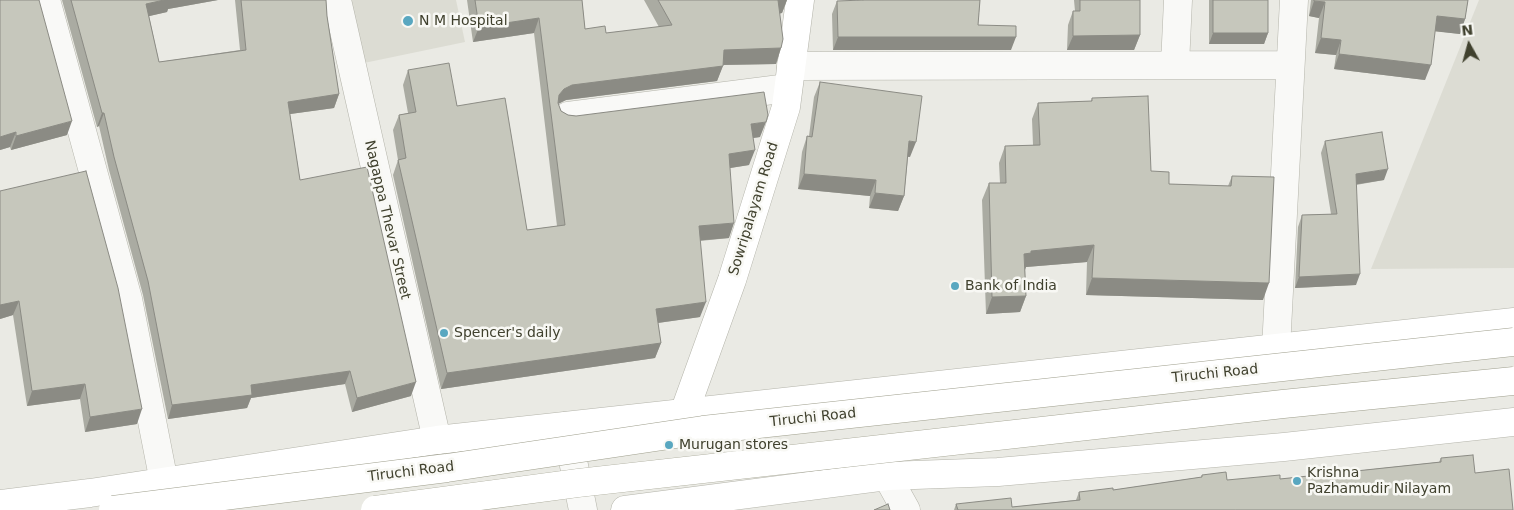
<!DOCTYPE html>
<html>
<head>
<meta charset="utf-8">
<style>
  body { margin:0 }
  #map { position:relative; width:1514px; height:510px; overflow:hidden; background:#eaeae4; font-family:"DejaVu Sans",sans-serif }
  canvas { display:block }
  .north { position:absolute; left:1444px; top:20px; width:50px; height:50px; -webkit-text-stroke:4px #f8f8f4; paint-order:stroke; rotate:353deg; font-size:14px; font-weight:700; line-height:20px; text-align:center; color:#40412e }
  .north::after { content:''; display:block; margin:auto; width:18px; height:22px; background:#40412e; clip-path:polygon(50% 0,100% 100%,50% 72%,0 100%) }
</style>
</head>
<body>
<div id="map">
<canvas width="1514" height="510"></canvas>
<div class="north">N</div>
</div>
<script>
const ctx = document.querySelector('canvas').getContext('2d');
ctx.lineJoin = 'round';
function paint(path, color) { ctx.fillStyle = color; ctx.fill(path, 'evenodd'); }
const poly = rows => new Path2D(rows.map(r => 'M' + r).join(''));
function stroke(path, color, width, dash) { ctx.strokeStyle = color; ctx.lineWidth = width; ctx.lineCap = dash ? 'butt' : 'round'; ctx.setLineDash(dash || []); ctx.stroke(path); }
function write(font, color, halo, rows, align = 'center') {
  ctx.font = font + ' "DejaVu Sans",sans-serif'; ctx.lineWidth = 5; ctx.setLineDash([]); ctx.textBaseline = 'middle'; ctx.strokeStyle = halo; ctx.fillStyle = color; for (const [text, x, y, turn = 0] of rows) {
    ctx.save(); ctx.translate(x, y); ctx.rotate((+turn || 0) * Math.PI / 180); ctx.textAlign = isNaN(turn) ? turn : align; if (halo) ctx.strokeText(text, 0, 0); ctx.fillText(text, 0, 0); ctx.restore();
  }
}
const built = poly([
  [350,0,456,0,465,42,364,63],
  [1479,0,1514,0,1514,268,1371,269]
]);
const street = poly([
  [46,0,128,299,164,482],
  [337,0,437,440],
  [1175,65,1178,0],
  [791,66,1290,65],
  [568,116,788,88],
  [1276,349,1294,0],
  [566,426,583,510],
  [887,476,906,510]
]);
const secondary = poly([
  [684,413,732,280,786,107,800,0],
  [0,504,90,493,437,440,1514,322],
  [625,510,887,476,998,472,1284,447,1514,422]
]);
const highwayBridge = poly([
  [113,510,447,468,703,430,1514,342],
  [375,510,578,483,1283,404,1514,381]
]);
const wall = poly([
  [0,0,67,135,11,150,10,147,0,150],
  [62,0,218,0,168,9,167,12,149,16,159,62,240,50,235,0,326,0,327,16,339,94,334,108,290,114,300,180,411,396,352,412,345,384,251,398,247,408,168,419,143,295,109,170,99,126,97,127],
  [467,0,582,0,585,29,606,33,659,27,644,0,787,0,782,13,779,14,781,48,776,64,723,65,717,81,566,100,558,104,561,111,568,115,760,137,753,138,749,165,730,168,729,238,700,241,700,317,658,323,661,343,655,358,441,389,393,175,398,160,393,130,399,115,408,113,403,85,408,70,457,106,527,230,557,226,534,33,473,42],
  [857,0,980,0,978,25,1011,50,833,50,832,14,837,1,857,1],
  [1074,0,1140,0,1140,35,1134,50,1067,50,1068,25,1073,11,1075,11],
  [1209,0,1268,0,1268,33,1264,44,1209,44],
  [1311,0,1468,0,1465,19,1460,34,1435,31,1425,80,1334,69,1336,55,1315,53,1319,18,1309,16],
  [820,82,910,157,908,157,904,196,898,211,869,208,870,196,798,189,802,152,807,136,809,136,814,97],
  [1092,98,1151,171,1169,184,1228,186,1232,176,1263,300,1086,295,1087,262,1026,267,1025,269,1026,296,1020,312,986,314,982,200,989,183,1000,183,999,163,1005,146,1033,145,1032,119,1038,103,1091,101],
  [1325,141,1384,180,1356,185,1356,285,1295,288,1298,227,1302,215,1331,214,1321,153],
  [0,191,137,424,85,432,80,399,27,406,13,315,0,319],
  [1441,458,1475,473,1513,510,954,510,956,504,1012,507,1076,500,1079,492,1113,490,1201,477,1202,475,1227,480,1280,479,1439,462]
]);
const shadedWall = poly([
  [164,0,218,0,168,9,167,12,141,18,146,4],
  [777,0,787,0,782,13,772,14],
  [1314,1,1325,2,1319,18,1309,16],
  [1437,16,1465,19,1460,34,1432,31],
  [539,18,534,33,473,42,479,27],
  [1213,33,1268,33,1264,44,1209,44],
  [1140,35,1134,50,1067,50,1073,36],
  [838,37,1016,37,1011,50,833,50],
  [1321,38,1341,40,1336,55,1315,53],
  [781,48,776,64,718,65,724,50],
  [1339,54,1431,65,1425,80,1334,69],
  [723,66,717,81,566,100,558,104,559,95,564,89,572,85],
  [339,94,334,108,283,115,288,102],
  [102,113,104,113,99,126,97,127],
  [72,121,67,135,11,150,16,136],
  [766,122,760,137,746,139,751,124],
  [16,132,10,147,0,150,0,137],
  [909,141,916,142,910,157,904,156],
  [755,150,749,165,724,169,729,154],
  [1388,169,1384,180,1352,185,1356,174],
  [804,174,876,180,870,196,798,189],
  [875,193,904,196,898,211,869,208],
  [734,223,729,238,693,241,699,226],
  [1094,245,1087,262,1026,267,1025,270,1024,254,1031,251],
  [1360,274,1356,285,1295,288,1299,277],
  [1092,278,1269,283,1263,300,1086,295],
  [1026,296,1020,312,986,314,992,297],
  [19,301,13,315,0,319,0,305],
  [706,302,700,317,650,324,656,309],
  [661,343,655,358,441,389,447,373],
  [350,371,345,384,251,398,247,408,168,419,172,405,251,385],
  [416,382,411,396,352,412,357,398],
  [85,384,80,399,27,406,32,391],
  [142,409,137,424,85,432,90,417]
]);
const building = poly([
  [0,0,39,0,72,121,16,136,16,132,0,137,0,0],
  [71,0,164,0,146,4,159,62,246,50,241,0,326,0,327,16,339,94,288,102,300,180,367,167,416,382,357,398,350,371,251,385,252,395,172,405,148,281,114,157,104,113,102,113,71,0],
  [475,0,582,0,585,29,605,26,606,33,672,25,658,0,778,0,783,39,781,48,724,50,723,66,572,85,564,89,559,95,558,103,561,111,568,115,576,116,764,92,768,115,766,122,751,124,755,150,729,154,734,223,699,226,706,302,656,309,661,343,447,373,398,160,406,158,399,115,416,112,408,70,449,63,457,106,505,98,527,230,565,225,539,18,479,27,475,0],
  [863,0,980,0,978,25,1016,26,1016,37,838,37,837,1,863,0],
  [1080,0,1140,0,1140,35,1073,36,1073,11,1080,11,1080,0],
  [1213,0,1268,0,1268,33,1213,33,1213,0],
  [1314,0,1468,0,1465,19,1437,16,1431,65,1339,54,1341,40,1321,38,1325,2,1314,1,1314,0],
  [820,82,922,96,916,142,909,141,904,196,875,193,876,180,804,174,807,136,812,137,820,82],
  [1148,96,1151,171,1169,172,1169,184,1231,186,1232,176,1274,177,1269,283,1092,278,1094,245,1031,251,1031,253,1024,254,1026,296,992,297,989,183,1006,183,1005,146,1040,145,1038,103,1092,101,1092,98,1148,96],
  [1382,132,1388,169,1356,174,1360,274,1299,277,1302,215,1337,214,1325,141,1382,132],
  [86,171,118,288,142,409,90,417,85,384,32,391,19,301,0,305,0,191,86,171],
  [1473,455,1475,473,1509,469,1513,510,958,510,956,504,1011,498,1012,507,1080,500,1079,492,1113,488,1113,490,1202,477,1202,475,1226,472,1227,480,1280,475,1280,479,1441,462,1441,458,1473,455],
  [888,504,890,510,874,510,888,504]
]);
const markers = [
  [408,21,6,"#59a7c0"],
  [955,286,5,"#59a7c0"],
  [444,333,5,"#59a7c0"],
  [669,445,5,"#59a7c0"],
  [1297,481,5,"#59a7c0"]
];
const poiNames = [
  ["N M Hospital",419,21],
  ["Bank of India",965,286],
  ["Spencer's daily",454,333],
  ["Murugan stores",679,445],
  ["Krishna",1307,473],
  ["Pazhamudir Nilayam",1307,489]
];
const streetNames = [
  ["Sowripalayam Road",754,209,-73],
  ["Nagappa Thevar Street",387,220,77],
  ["Tiruchi Road",1215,374,-6],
  ["Tiruchi Road",813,418,-6],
  ["Tiruchi Road",411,472,-7]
];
paint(built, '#dcdcd3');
stroke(street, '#b4b4aa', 29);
stroke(secondary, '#b4b4aa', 29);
stroke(street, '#f9f9f7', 28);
stroke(secondary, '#fff', 28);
stroke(highwayBridge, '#9f9f8d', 29, []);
stroke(highwayBridge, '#fff', 28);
paint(wall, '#aaaba2');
paint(shadedWall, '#8b8b84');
paint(building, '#c6c7bc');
stroke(building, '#8b8b84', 1);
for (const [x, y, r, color] of markers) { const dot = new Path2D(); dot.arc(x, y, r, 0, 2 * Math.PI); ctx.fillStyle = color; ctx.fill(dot); stroke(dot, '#f8f8f4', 2); }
write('14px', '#40412e', '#f8f8f4', poiNames, 'left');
write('14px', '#40412e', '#f8f8f4', streetNames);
</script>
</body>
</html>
